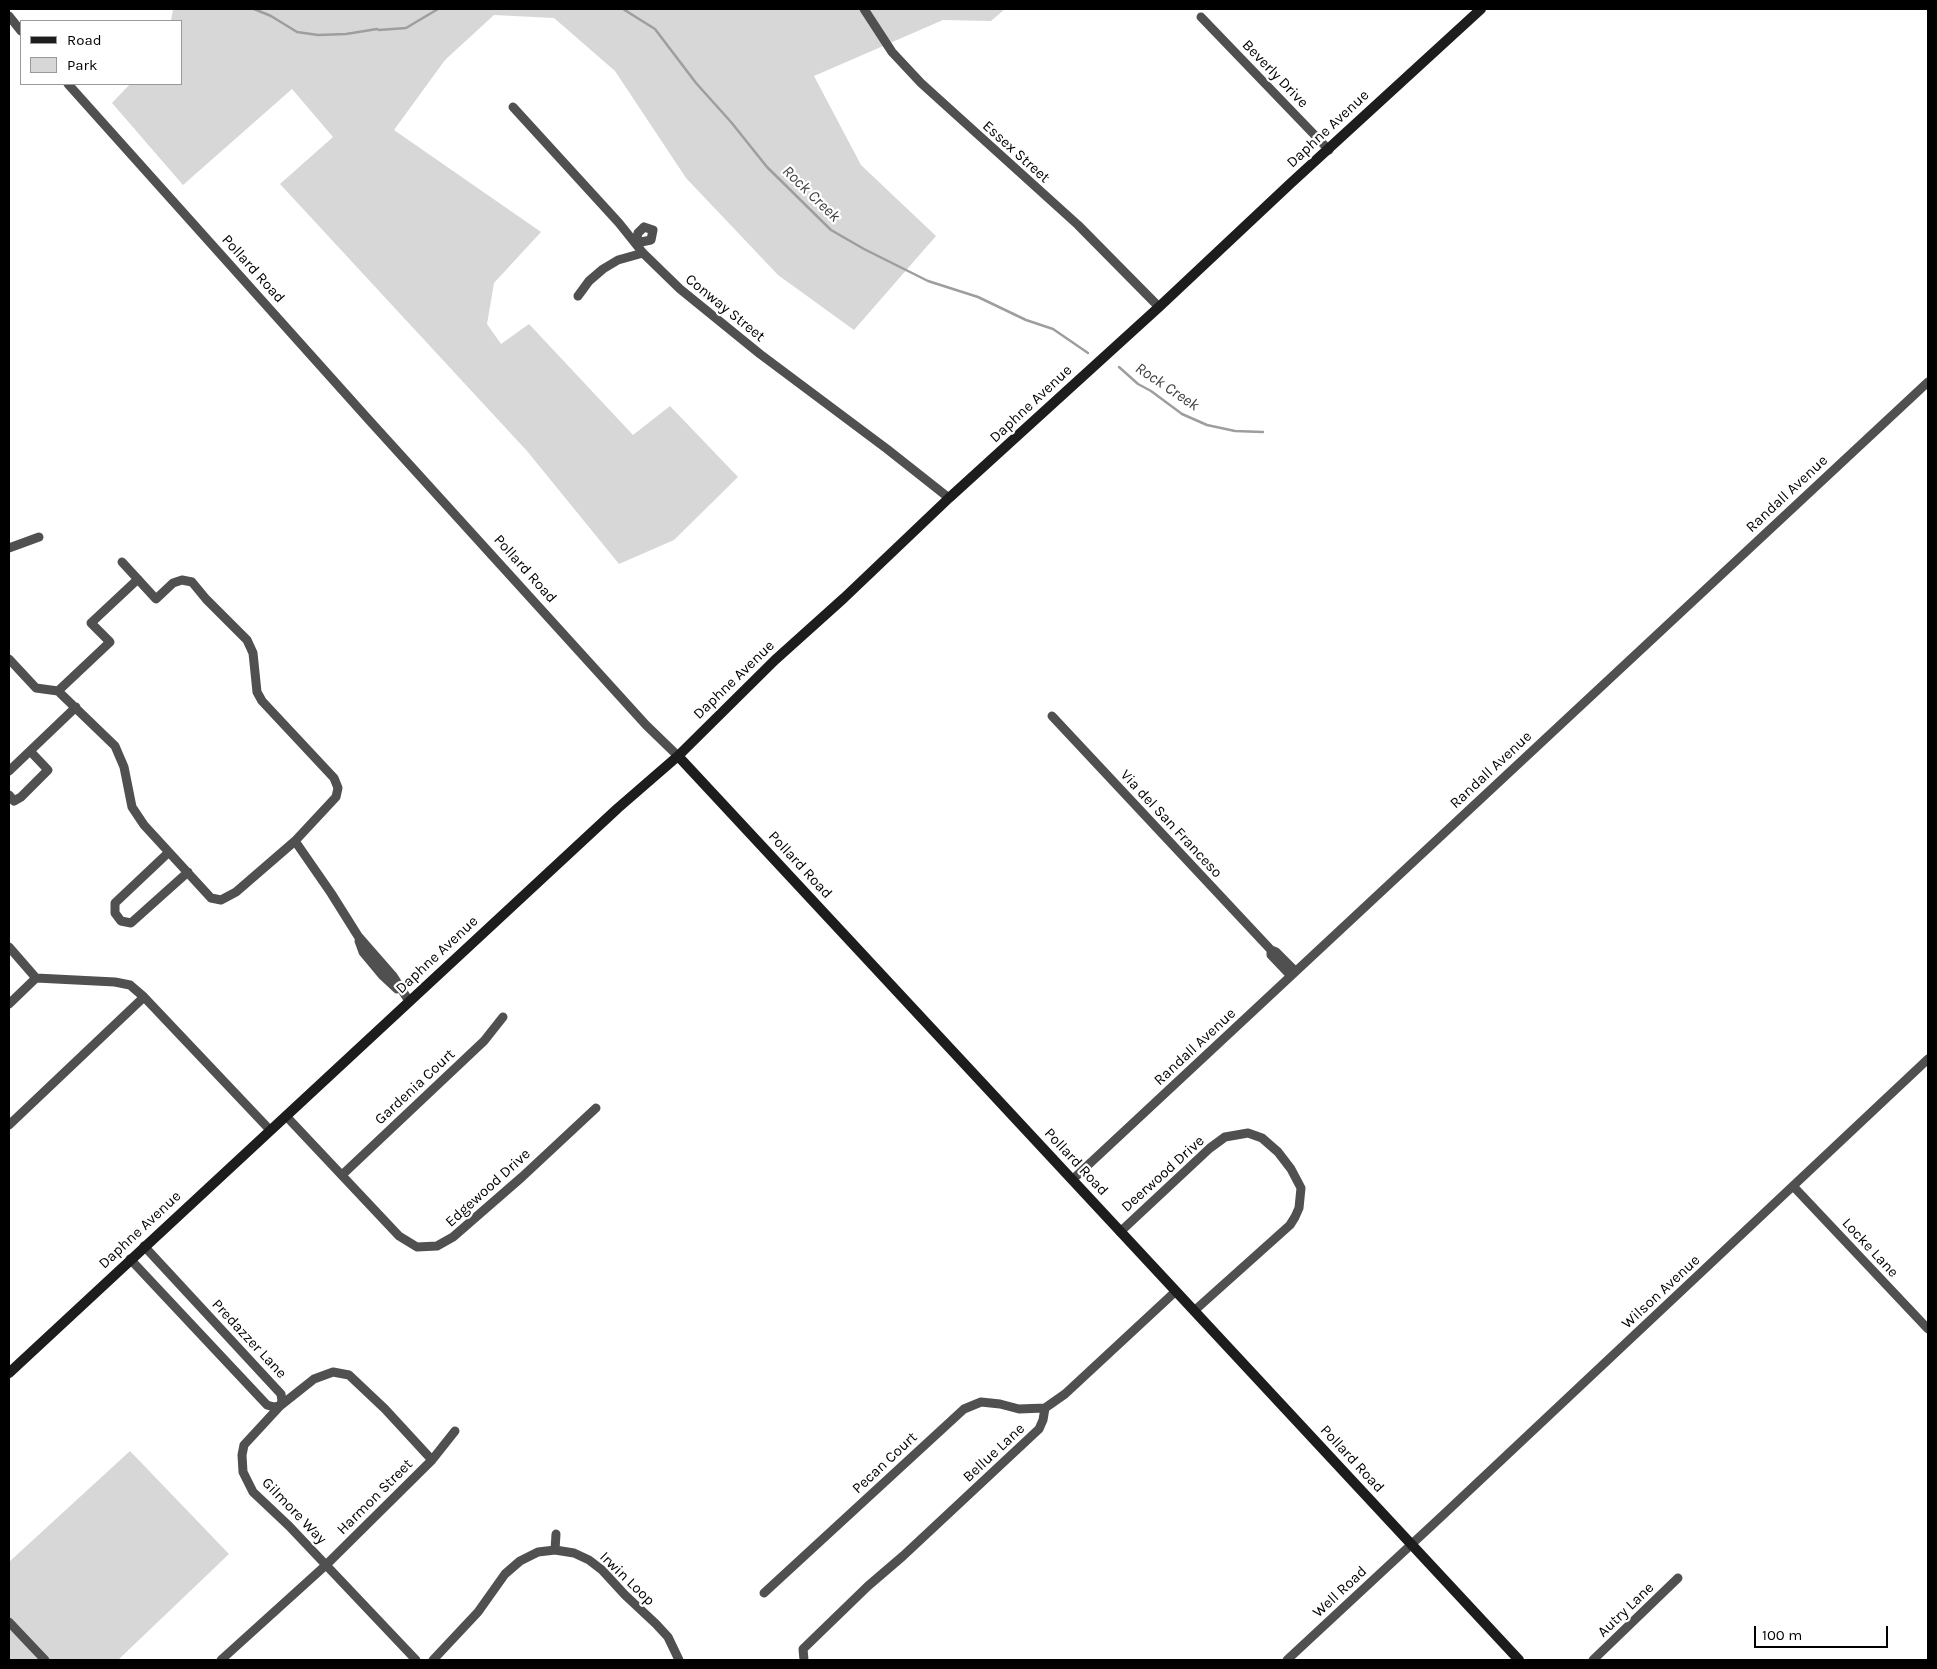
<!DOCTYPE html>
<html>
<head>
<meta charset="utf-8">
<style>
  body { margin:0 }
  #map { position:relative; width:1937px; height:1669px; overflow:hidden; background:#fff; font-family:Karla,sans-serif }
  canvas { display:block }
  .frame { position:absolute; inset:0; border:10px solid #000; pointer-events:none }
  .legend { position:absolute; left:20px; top:20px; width:162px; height:65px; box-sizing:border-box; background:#fff; border:1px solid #999; margin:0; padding:6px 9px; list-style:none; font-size:15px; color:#000 }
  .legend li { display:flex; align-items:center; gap:10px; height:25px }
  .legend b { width:25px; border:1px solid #999 }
  .scale { position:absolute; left:1754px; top:1626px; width:134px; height:22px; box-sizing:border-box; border:2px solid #000; border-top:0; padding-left:6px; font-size:15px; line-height:18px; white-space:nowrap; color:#000; -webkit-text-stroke:4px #fff; paint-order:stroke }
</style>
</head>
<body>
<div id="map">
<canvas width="1937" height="1669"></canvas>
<div class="frame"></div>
<ul class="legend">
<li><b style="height:6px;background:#1d1d1d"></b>Road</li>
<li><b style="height:14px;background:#d7d7d7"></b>Park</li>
</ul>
<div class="scale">100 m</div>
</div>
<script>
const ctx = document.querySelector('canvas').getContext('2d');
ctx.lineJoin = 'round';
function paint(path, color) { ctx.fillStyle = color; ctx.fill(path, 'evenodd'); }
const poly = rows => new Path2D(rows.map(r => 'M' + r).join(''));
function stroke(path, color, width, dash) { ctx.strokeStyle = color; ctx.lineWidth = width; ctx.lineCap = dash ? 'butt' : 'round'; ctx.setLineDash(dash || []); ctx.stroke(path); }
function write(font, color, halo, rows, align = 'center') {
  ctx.font = font + ' Karla,sans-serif'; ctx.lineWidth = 4.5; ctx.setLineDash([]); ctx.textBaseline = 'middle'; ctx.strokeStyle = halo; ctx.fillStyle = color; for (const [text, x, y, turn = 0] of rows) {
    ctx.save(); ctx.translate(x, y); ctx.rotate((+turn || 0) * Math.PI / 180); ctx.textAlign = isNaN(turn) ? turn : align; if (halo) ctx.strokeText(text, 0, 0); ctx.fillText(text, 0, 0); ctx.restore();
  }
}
const green = poly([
  [173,9,1005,9,991,21,943,20,814,76,861,165,936,236,854,330,778,275,686,178,615,71,554,18,494,15,445,60,394,130,541,232,494,283,487,324,501,344,529,324,633,435,670,406,738,477,674,540,619,564,527,451,280,184,333,137,292,89,183,185,112,103,130,84,181,84,181,21,171,21],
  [130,1451,229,1554,118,1660,9,1660,9,1562]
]);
const stream = poly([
  [254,9,271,16,297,32,318,35,346,34,377,29,379,30,406,28,438,9],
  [623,9,655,29,696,83,731,122,767,167,831,230,864,249,928,281,978,297,1026,320,1053,329,1088,353],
  [1119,367,1138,384,1151,391,1182,414,1207,425,1235,431,1263,432]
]);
const street = poly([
  [864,9,892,52,921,83,1078,225,1159,307],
  [9,16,21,31],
  [1201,17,1329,150],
  [68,84,369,420,646,725,678,756],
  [513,107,619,223,643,253,680,289,760,354,887,449,949,498],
  [644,227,653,230,651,240,636,243,638,233,644,227],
  [578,296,589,281,603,269,618,260,643,253],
  [9,548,39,537],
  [9,659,36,688,58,691,110,642,91,623,138,579],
  [58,691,115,746,124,767,132,807,144,825,211,898,221,900,236,892,295,841,336,797,338,788,334,778,262,701,257,692,253,653,247,640,206,599,192,582,182,580,173,583,156,599,122,562],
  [1052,716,1271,950,1271,955,1290,975],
  [9,771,76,707],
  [9,795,14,801,21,797,48,770,30,751],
  [295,841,331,893,358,936,393,976,409,1001],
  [169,852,115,903,115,913,121,921,131,923,188,872],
  [359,941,363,952,383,976,397,989],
  [9,947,36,978,115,982,130,985,144,997,270,1130],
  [1271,950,1276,952,1295,971],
  [9,1004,36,978],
  [286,1116,399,1236,417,1247,437,1246,453,1237,522,1177,596,1108],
  [9,1125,144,997],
  [342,1175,484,1041,503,1017],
  [1072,1180,1928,382],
  [1793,1186,1928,1329],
  [1120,1232,1210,1148,1225,1137,1248,1133,1262,1138,1278,1152,1291,1169,1301,1188,1299,1208,1295,1217,1290,1225,1194,1311],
  [130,1259,267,1405,274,1407,280,1406,282,1401,281,1394,144,1246],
  [555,1550,556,1534],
  [764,1593,964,1409,981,1402,1000,1404,1019,1409,1045,1408],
  [9,1622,45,1660],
  [221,1660,326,1565,432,1460,455,1431],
  [416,1660,289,1526,253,1492,243,1472,242,1455,244,1445,280,1406,314,1379,333,1372,349,1375,385,1409,432,1460],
  [433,1660,478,1612,505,1574,520,1561,538,1552,555,1550,574,1553,589,1560,602,1570,625,1595,656,1624,668,1637,679,1660],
  [804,1660,803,1649,868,1586,903,1556,1039,1429,1043,1420,1045,1408,1065,1394,1176,1291],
  [1287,1660,1442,1516,1928,1059],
  [1593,1660,1678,1578]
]);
const secondary = poly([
  [678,756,1519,1660],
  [9,1373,618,808,678,756,775,660,844,598,949,498,1159,307,1291,183,1481,9]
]);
const streetNames = [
  ["Beverly Drive",1275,74,46],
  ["Daphne Avenue",1328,129,-43],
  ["Essex Street",1016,152,42],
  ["Pollard Road",253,269,48],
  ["Conway Street",725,308,39],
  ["Daphne Avenue",1031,404,-43],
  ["Randall Avenue",1787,494,-43],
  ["Pollard Road",525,569,48],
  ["Daphne Avenue",734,680,-44],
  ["Randall Avenue",1491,770,-43],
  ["Via del San Franceso",1171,824,47],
  ["Pollard Road",800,865,47],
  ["Daphne Avenue",437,955,-43],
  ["Randall Avenue",1195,1047,-43],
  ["Gardenia Court",415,1087,-43],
  ["Pollard Road",1076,1162,47],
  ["Deerwood Drive",1163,1174,-42],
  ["Edgewood Drive",488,1188,-42],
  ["Daphne Avenue",140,1230,-43],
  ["Locke Lane",1870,1248,47],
  ["Wilson Avenue",1661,1292,-43],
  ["Predazzer Lane",249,1339,47],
  ["Bellue Lane",994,1453,-43],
  ["Pollard Road",1352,1459,47],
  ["Pecan Court",885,1463,-43],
  ["Harmon Street",375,1497,-45],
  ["Gilmore Way",294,1511,46],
  ["Irwin Loop",627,1579,44],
  ["Well Road",1340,1592,-43],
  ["Autry Lane",1626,1610,-44]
];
const waterNames = [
  ["Rock Creek",811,194,44],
  ["Rock Creek",1167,387,34]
];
paint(green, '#d7d7d7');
stroke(stream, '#9e9e9e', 2.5);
stroke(street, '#505050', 9);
stroke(secondary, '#1d1d1d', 10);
write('15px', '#000', '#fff', streetNames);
write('italic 16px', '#3f3f3f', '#fff', waterNames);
</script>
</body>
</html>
